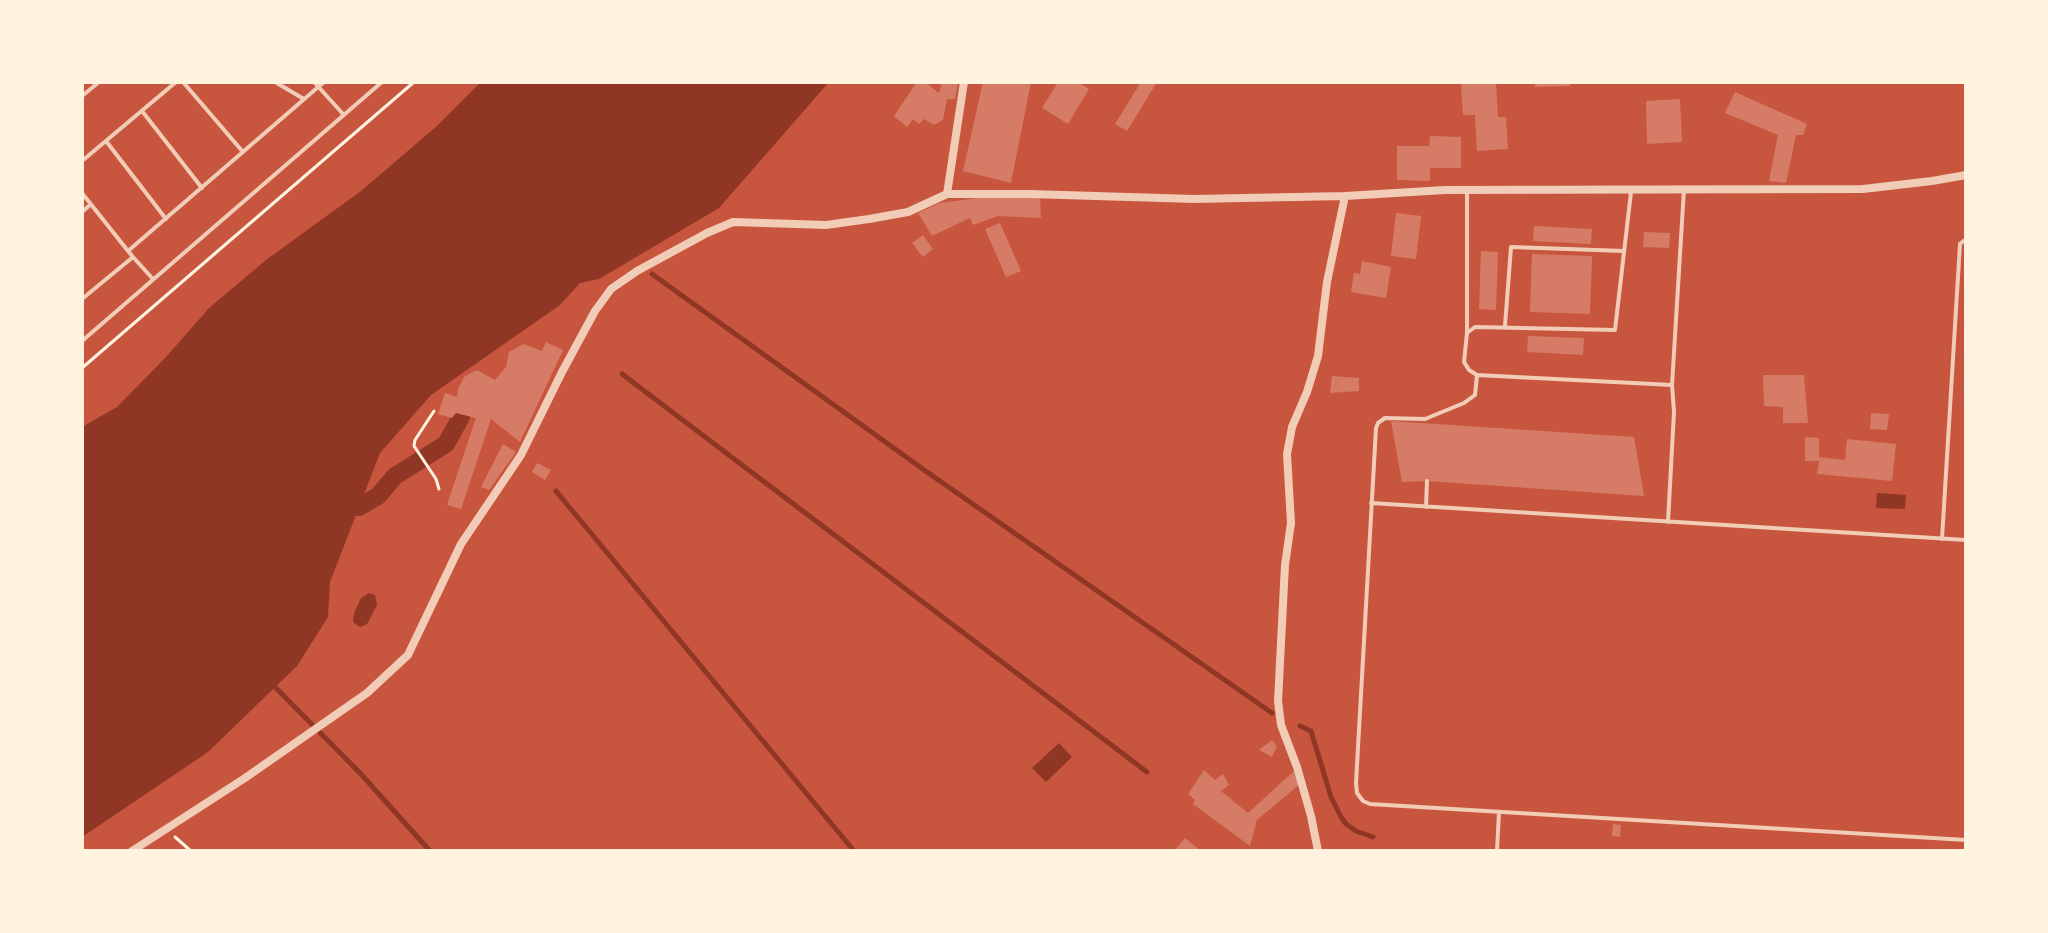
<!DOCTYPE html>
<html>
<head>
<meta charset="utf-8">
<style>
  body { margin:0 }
  #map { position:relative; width:2048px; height:933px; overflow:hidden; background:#c8553d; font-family:Lato,sans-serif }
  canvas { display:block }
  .frame { position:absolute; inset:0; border:84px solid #fff3e0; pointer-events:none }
</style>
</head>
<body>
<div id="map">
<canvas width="2048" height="933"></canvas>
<div class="frame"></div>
</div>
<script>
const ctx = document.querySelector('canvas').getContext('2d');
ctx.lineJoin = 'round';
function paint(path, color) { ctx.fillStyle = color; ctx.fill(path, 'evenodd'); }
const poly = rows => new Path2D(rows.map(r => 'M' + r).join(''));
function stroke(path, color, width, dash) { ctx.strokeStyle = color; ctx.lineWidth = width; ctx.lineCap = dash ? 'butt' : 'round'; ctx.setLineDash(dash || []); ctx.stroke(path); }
const water = poly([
  [481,82,829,82,719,208,599,279,580,283,560,305,431,395,380,453,330,582,328,617,297,666,208,752,82,837,82,427,117,407,167,356,209,308,266,260,361,191,437,126],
  [1877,493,1906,495,1905,509,1876,508],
  [369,593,375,595,377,605,367,624,360,627,353,622,354,613,361,598],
  [1059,743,1072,757,1046,782,1032,768]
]);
const stream = poly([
  [652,274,927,472,1272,713],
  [622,374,1147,772],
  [556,491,854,851],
  [271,683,360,773,430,851],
  [1300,726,1311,731,1331,797,1341,817,1346,824,1356,831,1373,837]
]);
const canal = poly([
  [359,507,378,496,395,476,446,444,461,417]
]);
const building = poly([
  [917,82,925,82,939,93,942,82,958,82,955,99,947,99,943,120,934,125,924,119,919,124,913,119,907,127,894,116],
  [983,82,1031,82,1011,183,963,171],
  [1058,82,1078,82,1089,89,1068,124,1042,108],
  [1141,82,1157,82,1127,131,1115,124],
  [1496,82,1498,117,1506,117,1508,149,1477,151,1475,115,1463,115,1461,84],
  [1535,82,1570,82,1570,86,1535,87],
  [1735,92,1807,124,1803,135,1796,135,1786,183,1769,181,1778,135,1725,113],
  [1680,99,1682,142,1647,144,1646,101],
  [1430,136,1461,137,1461,168,1430,168,1430,181,1397,180,1397,146,1429,146],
  [993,196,1040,198,1041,218,998,216,973,225,970,218,932,236,918,213,940,203],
  [1396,213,1421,216,1416,259,1391,256],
  [1000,223,1021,271,1006,277,985,229],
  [1534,226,1592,229,1591,244,1533,241],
  [1644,232,1670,233,1669,248,1643,247],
  [923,235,933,249,923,257,912,243],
  [1481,251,1498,252,1496,310,1479,309],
  [1532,254,1592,256,1590,314,1530,312],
  [1362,261,1391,267,1386,298,1351,292,1354,273,1360,274],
  [1528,336,1584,338,1583,355,1527,352],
  [546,342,563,350,520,442,491,419,461,509,447,505,476,418,456,413,452,418,438,414,445,393,457,397,458,389,464,377,477,370,495,380,506,367,509,352,524,344,542,351],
  [1763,375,1804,375,1808,423,1783,423,1783,407,1764,406],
  [1332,376,1359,378,1359,391,1330,393],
  [1871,413,1889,414,1887,430,1870,429],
  [1391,421,1634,437,1644,496,1427,481,1402,482],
  [1805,437,1819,438,1819,457,1845,460,1847,439,1896,444,1892,481,1817,474,1819,461,1805,461],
  [503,444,516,452,489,490,481,487],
  [537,463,551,470,545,480,532,472],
  [1272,740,1277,746,1272,757,1259,750],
  [1204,770,1215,780,1223,774,1229,785,1221,791,1248,813,1294,771,1300,784,1257,820,1250,846,1193,804,1195,800,1188,794],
  [1613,824,1621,825,1620,837,1612,836],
  [1185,838,1201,851,1174,851]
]);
const path = poly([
  [82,368,414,82],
  [434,411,415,440,414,446,436,479,439,489],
  [175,837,191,851]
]);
const service = poly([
  [183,82,243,152],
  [275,82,304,99],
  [314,82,344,115],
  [82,96,99,82],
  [142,111,202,188],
  [106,141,166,219],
  [82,161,176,82],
  [1684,189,1672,385,1477,375,1475,395,1464,403,1425,419,1385,418,1378,423,1376,428,1356,783,1357,793,1363,801,1370,804,1966,840],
  [82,193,128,251,324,82],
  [82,212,91,204],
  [133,257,153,279],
  [82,299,133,257,128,251],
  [1505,326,1511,247,1624,251],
  [1467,333,1467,191],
  [82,341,382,82],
  [1477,375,1469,370,1464,362,1467,333,1475,327,1615,330,1631,192],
  [1371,503,1966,540],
  [1426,507,1427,481],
  [1668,522,1674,412,1672,385],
  [1942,539,1960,244,1966,239],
  [1497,851,1499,812]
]);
const minor = poly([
  [947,194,964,82],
  [132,851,245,778,367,693,408,655,461,544,521,455,562,372,595,311,611,289,637,271,707,233,733,222,826,225,869,219,908,212,947,194,1030,194,1194,199,1345,196,1445,190,1863,189,1932,181,1966,175],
  [1318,851,1311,816,1297,767,1281,725,1278,701,1285,565,1291,523,1287,454,1292,427,1307,392,1318,356,1327,282,1345,196]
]);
paint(water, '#8f3625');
stroke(stream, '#8f3625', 5);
stroke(canal, '#8f3625', 18);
paint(building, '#d67c66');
stroke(path, '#fff3e0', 3);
stroke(service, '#f1ccb7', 4);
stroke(minor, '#f1ccb7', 8);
</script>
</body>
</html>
